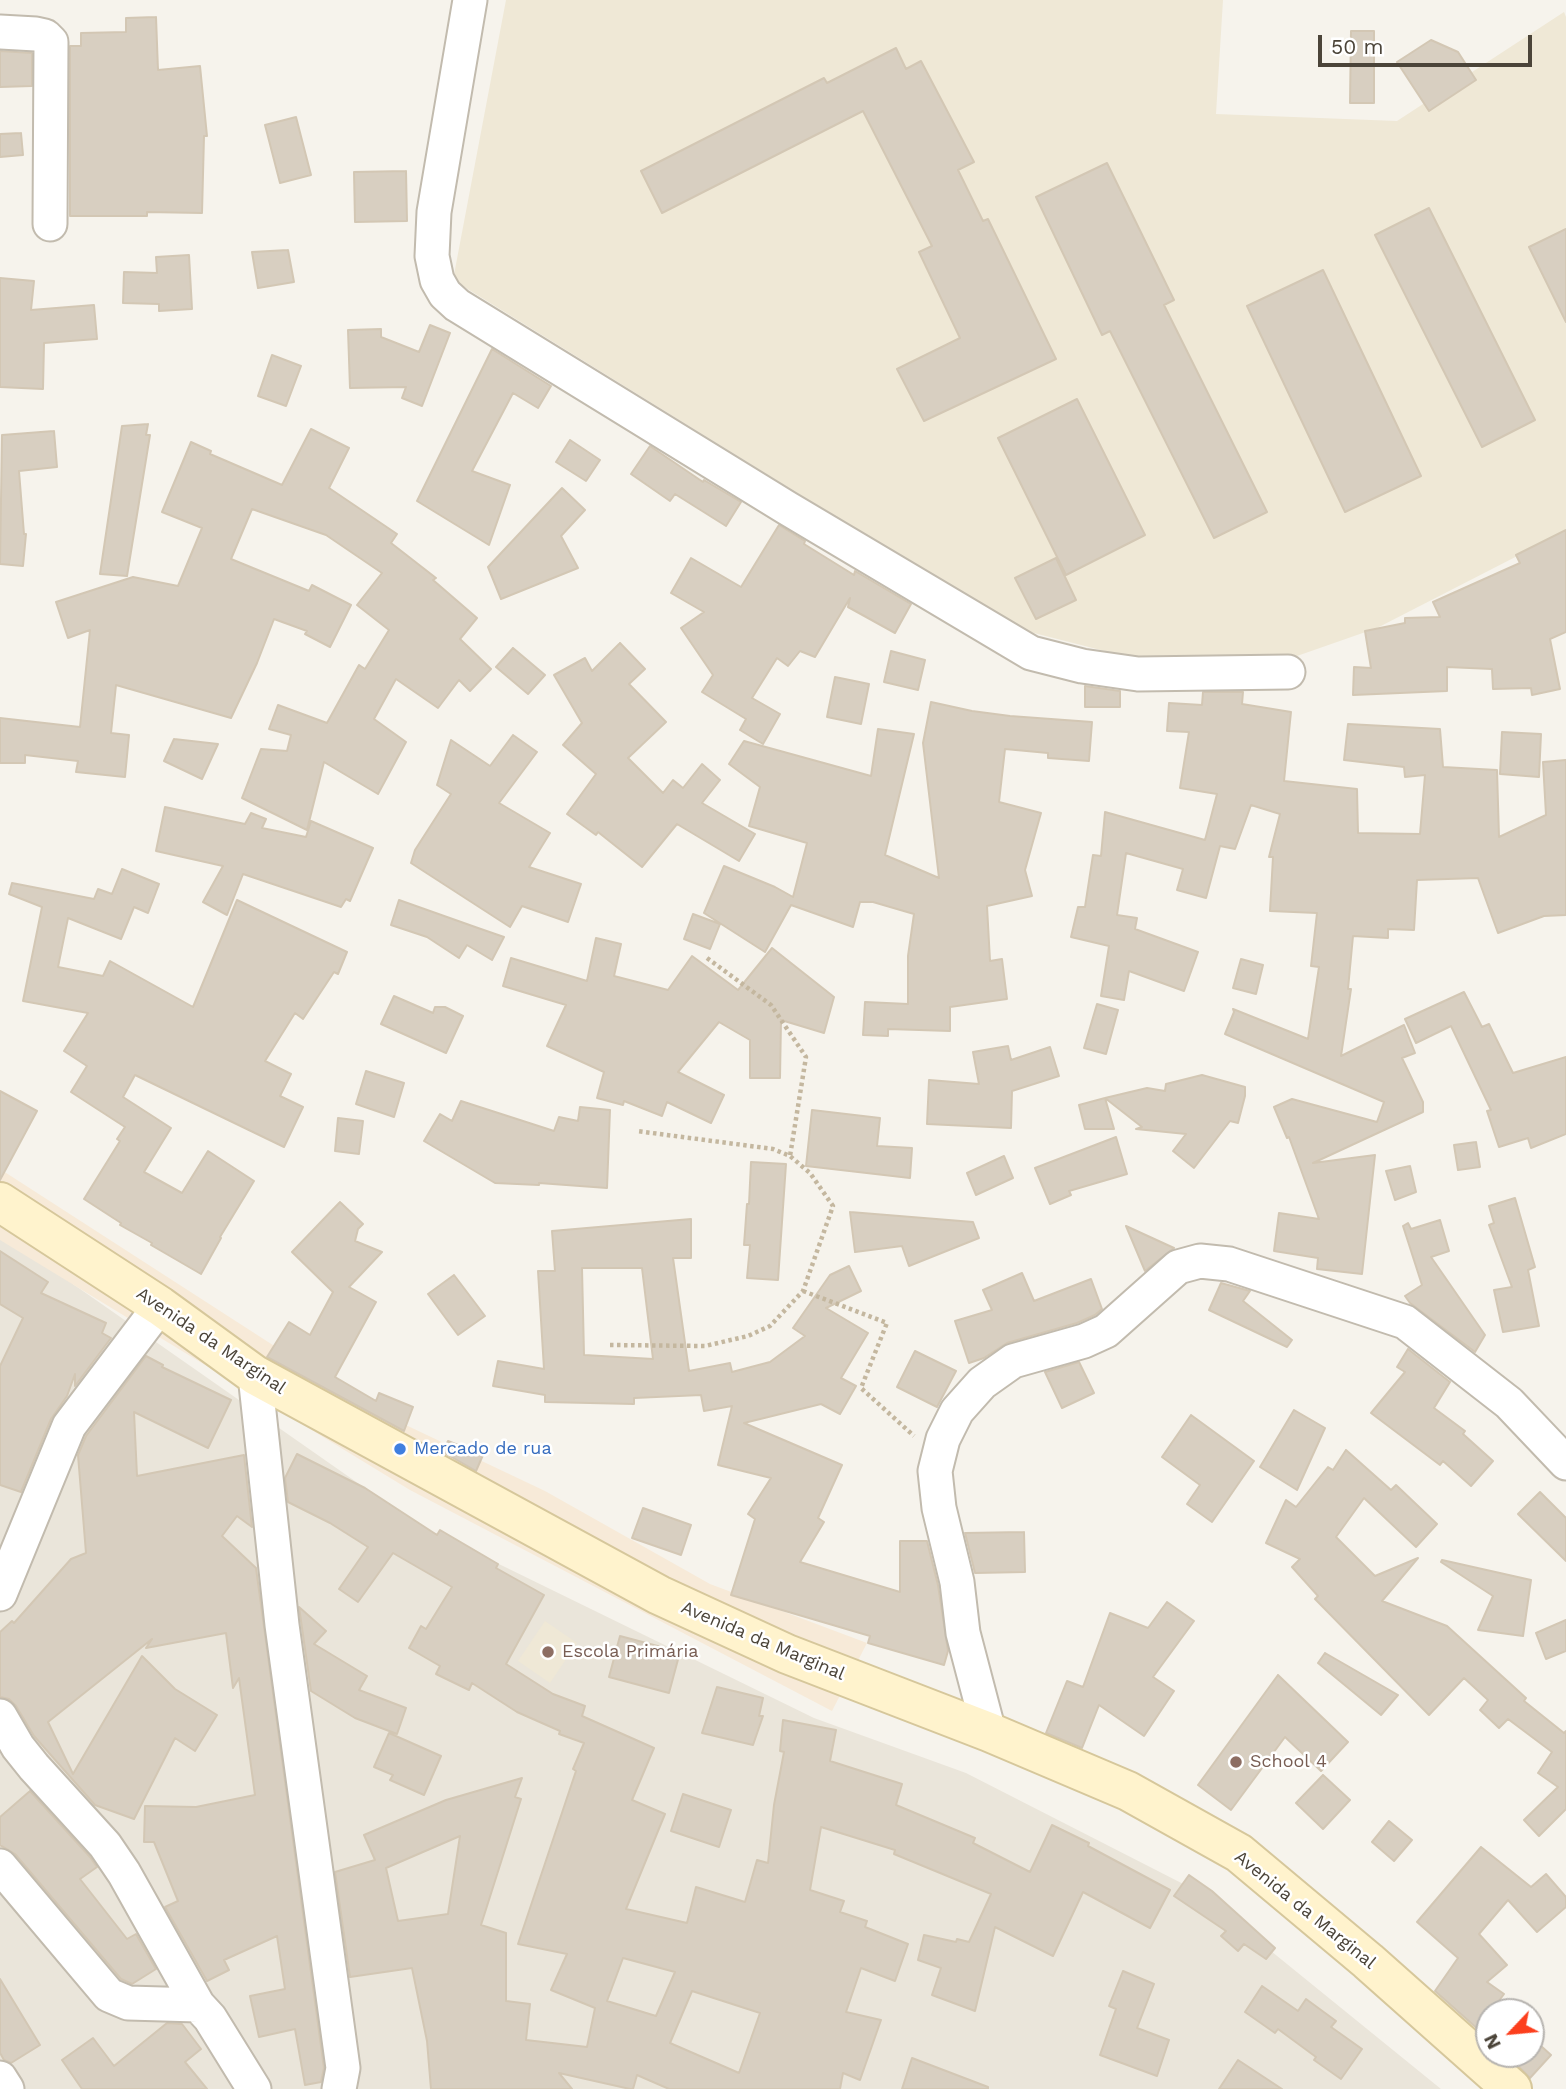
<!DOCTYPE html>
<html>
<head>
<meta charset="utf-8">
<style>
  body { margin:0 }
  #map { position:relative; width:1566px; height:2089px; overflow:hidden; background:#f6f3ec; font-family:"Work Sans",sans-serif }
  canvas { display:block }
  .north { position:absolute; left:1475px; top:1998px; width:70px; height:70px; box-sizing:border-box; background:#fff; border:2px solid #b7b4b0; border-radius:50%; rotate:244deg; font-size:19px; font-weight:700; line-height:28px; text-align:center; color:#4b4439 }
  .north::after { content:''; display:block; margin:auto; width:24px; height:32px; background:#fc3f1d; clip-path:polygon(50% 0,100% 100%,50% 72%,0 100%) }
  .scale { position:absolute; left:1318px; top:35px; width:214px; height:32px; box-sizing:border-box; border:4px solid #4b4439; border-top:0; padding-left:9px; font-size:21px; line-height:24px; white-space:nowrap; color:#4b4439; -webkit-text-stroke:5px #fff; paint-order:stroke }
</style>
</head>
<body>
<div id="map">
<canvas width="1566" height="2089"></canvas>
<div class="north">N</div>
<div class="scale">50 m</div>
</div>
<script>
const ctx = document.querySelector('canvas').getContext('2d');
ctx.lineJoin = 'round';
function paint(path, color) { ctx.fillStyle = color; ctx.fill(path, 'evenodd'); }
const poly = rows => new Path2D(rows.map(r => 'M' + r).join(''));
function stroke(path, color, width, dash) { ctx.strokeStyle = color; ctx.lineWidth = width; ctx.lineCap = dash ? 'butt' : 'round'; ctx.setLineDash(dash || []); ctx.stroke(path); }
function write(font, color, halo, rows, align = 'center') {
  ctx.font = font + ' "Work Sans",sans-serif'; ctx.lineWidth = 5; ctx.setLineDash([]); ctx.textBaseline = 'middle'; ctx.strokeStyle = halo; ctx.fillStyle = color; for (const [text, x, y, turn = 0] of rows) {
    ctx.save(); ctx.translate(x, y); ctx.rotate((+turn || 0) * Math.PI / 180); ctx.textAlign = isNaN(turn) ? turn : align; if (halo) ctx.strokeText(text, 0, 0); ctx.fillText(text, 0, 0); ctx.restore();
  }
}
const residential = poly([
  [0,1233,415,1523,814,1718,966,1773,1197,1891,1441,2089,0,2089]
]);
const commercial = poly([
  [0,1169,372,1409,545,1491,710,1584,867,1643,832,1711,410,1490,0,1240]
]);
const education = poly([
  [506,0,1223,0,1216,114,1397,121,1564,12,1566,17,1566,531,1377,628,1297,656,1227,662,1136,659,1030,632,965,597,453,280],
  [545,1621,577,1643,550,1683,518,1661]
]);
const building = poly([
  [156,17,158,70,200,66,207,136,204,136,202,213,147,212,147,216,70,216,70,46,81,46,81,33,126,32,126,18,156,17],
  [1351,31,1374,31,1374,103,1350,103,1351,31],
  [1431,40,1458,52,1476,80,1429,111,1397,62,1431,40],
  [896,48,906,69,921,61,974,162,958,170,983,221,988,219,1056,359,924,421,897,369,960,338,919,252,932,246,863,111,662,213,641,171,824,78,827,83,896,48],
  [0,51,32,53,32,86,0,87,0,51],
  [296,117,311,175,280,183,265,125,296,117],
  [21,133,23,155,0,157,0,134,21,133],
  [1107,163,1174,300,1164,305,1267,512,1214,538,1110,331,1102,335,1036,197,1107,163],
  [406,171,407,221,355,222,354,172,406,171],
  [1429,208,1535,420,1482,447,1375,235,1429,208],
  [1566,229,1566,322,1529,247,1566,229],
  [288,250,294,282,258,288,252,252,288,250],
  [189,255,192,309,159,311,159,304,123,303,124,272,157,273,156,257,189,255],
  [1323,270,1421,476,1345,512,1247,306,1323,270],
  [0,278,34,281,31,310,94,305,97,339,44,343,43,389,0,387,0,278],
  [430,325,450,333,422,406,402,398,406,387,350,388,348,330,381,329,381,337,419,352,430,325],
  [492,349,551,386,538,408,513,393,472,471,510,485,489,545,417,501,492,349],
  [272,355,301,366,286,406,258,396,272,355],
  [1077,399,1145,535,1066,575,998,438,1077,399],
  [148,424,146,435,150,435,127,576,100,574,122,426,148,424],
  [311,429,349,448,329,488,397,534,391,543,436,578,433,580,477,618,460,639,491,669,470,691,459,680,438,708,396,679,374,719,406,742,378,794,324,762,307,830,242,798,261,749,287,751,291,735,269,729,278,705,327,723,359,665,365,669,389,630,357,605,382,573,326,535,252,509,231,559,309,591,312,585,351,605,330,647,305,634,307,631,274,619,257,663,231,718,116,685,111,733,129,735,125,777,76,772,78,761,25,755,25,763,0,763,0,718,80,727,90,630,68,638,56,602,133,577,178,586,202,528,162,512,191,442,211,451,210,454,282,485,311,429],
  [54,431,57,467,19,471,24,534,26,534,23,566,0,564,2,435,54,431],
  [570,440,600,460,586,481,556,462,570,440],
  [650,446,703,482,704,480,741,502,726,526,675,494,670,501,631,474,650,446],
  [562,488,585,510,561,536,578,568,501,599,488,567,562,488],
  [779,525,805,541,804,544,854,575,855,571,911,604,895,633,848,607,850,598,815,657,800,651,788,666,777,658,752,698,780,714,763,744,740,730,746,719,702,692,713,675,681,628,704,612,671,593,691,558,741,587,779,525],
  [1566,530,1566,632,1550,639,1560,689,1532,695,1531,688,1493,689,1492,669,1447,667,1447,691,1353,695,1354,667,1371,668,1365,631,1405,623,1405,618,1440,617,1433,602,1520,563,1516,555,1566,530],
  [1056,558,1076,600,1036,619,1015,578,1056,558],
  [620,643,645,669,629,684,666,722,628,758,663,793,673,780,683,788,702,764,720,780,702,803,755,834,739,861,677,824,642,867,598,832,596,835,567,814,596,774,563,745,582,723,554,675,585,658,592,671,620,643],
  [513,648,545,675,528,694,496,667,513,648],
  [891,651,925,660,918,690,884,682,891,651],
  [835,677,869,684,861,724,827,717,835,677],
  [1085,686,1120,691,1120,707,1085,707,1085,686],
  [1203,692,1243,692,1242,704,1291,712,1284,781,1357,789,1358,833,1420,834,1425,775,1405,777,1404,767,1344,760,1348,724,1440,729,1443,767,1497,770,1499,837,1546,815,1543,762,1566,760,1566,915,1544,916,1498,933,1478,878,1417,880,1414,930,1388,929,1388,938,1353,936,1348,989,1351,989,1341,1056,1404,1025,1415,1053,1402,1058,1423,1102,1423,1112,1313,1163,1375,1155,1362,1274,1317,1269,1318,1258,1274,1251,1279,1213,1319,1219,1289,1137,1287,1138,1274,1107,1292,1099,1377,1122,1384,1102,1225,1034,1234,1012,1233,1009,1308,1039,1319,967,1311,966,1317,913,1270,911,1273,857,1269,857,1280,814,1251,805,1235,849,1220,846,1206,898,1177,890,1183,869,1126,853,1117,915,1137,918,1135,929,1198,952,1184,991,1129,971,1124,1000,1101,996,1109,946,1071,937,1078,907,1085,907,1093,855,1101,856,1105,812,1205,840,1217,794,1180,788,1189,732,1167,731,1169,703,1202,705,1203,692],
  [931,702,972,711,1010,716,1092,722,1089,761,1048,758,1048,753,1005,749,999,802,1041,813,1025,870,1032,896,987,906,990,961,1002,959,1007,999,950,1007,950,1031,888,1029,888,1036,863,1035,865,1002,908,1004,908,956,914,914,873,902,860,902,853,927,791,905,765,952,704,913,724,866,775,887,793,897,807,843,749,826,760,787,729,764,744,741,871,776,878,729,914,734,885,855,939,878,923,743,931,702],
  [1502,732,1541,734,1539,777,1500,774,1502,732],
  [513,735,537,752,499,803,550,833,529,867,581,884,568,922,522,906,510,927,411,863,415,850,451,794,437,785,451,740,490,766,513,735],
  [174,739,218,744,202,779,164,761,174,739],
  [165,807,245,824,251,813,266,819,262,828,306,837,311,821,373,848,350,901,346,899,341,907,243,874,227,915,203,902,223,866,156,851,165,807],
  [122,869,159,884,148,913,134,907,121,939,68,918,58,967,103,976,110,961,193,1007,237,900,347,952,338,974,334,972,303,1019,295,1013,265,1061,291,1074,280,1096,303,1107,284,1147,135,1075,123,1097,171,1128,144,1172,182,1193,208,1151,254,1181,220,1237,221,1238,201,1274,151,1245,152,1243,120,1225,121,1223,84,1199,120,1141,117,1139,125,1127,71,1092,87,1066,64,1051,88,1013,23,1001,42,907,9,894,12,883,94,899,98,889,112,894,122,869],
  [399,900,478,928,504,937,492,960,467,945,459,958,427,937,391,925,399,900],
  [693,914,720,924,710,949,684,939,693,914],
  [596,938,621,944,614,976,668,990,692,956,738,990,772,948,834,997,824,1033,781,1020,780,1078,750,1078,750,1040,719,1022,678,1072,724,1095,711,1123,667,1102,662,1116,624,1101,623,1105,597,1098,604,1072,547,1046,566,1005,503,986,511,958,587,981,596,938],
  [1241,959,1263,965,1256,994,1233,988,1241,959],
  [1464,992,1482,1027,1489,1024,1513,1073,1566,1057,1566,1134,1531,1148,1528,1138,1499,1147,1487,1111,1491,1110,1451,1026,1416,1043,1405,1019,1464,992],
  [394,996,433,1013,435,1007,445,1007,463,1016,446,1053,381,1024,394,996],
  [1097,1004,1118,1010,1106,1054,1084,1048,1097,1004],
  [1008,1046,1011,1060,1050,1047,1059,1076,1012,1091,1011,1128,927,1124,929,1080,979,1084,973,1052,1008,1046],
  [366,1071,404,1083,394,1117,356,1104,366,1071],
  [1202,1075,1245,1087,1245,1096,1238,1123,1230,1121,1194,1168,1173,1151,1186,1134,1136,1129,1142,1127,1105,1098,1147,1088,1165,1091,1166,1084,1202,1075],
  [0,1091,37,1111,0,1180,0,1091],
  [1105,1098,1114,1129,1085,1129,1079,1105,1105,1098],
  [461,1101,554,1131,559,1117,578,1121,580,1107,610,1110,607,1188,539,1183,539,1185,495,1183,424,1141,440,1114,452,1121,461,1101],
  [812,1110,880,1118,877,1146,912,1148,910,1178,806,1166,812,1110],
  [338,1118,363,1121,359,1154,335,1151,338,1118],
  [1116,1137,1127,1174,1069,1191,1071,1195,1050,1204,1035,1168,1116,1137],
  [1476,1142,1480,1167,1458,1170,1454,1145,1476,1142],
  [1004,1156,1013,1178,976,1195,967,1173,1004,1156],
  [751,1162,786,1164,778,1280,747,1278,750,1245,744,1245,747,1204,749,1204,751,1162],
  [1410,1166,1416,1192,1395,1200,1386,1171,1410,1166],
  [1515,1198,1535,1267,1528,1270,1539,1326,1503,1332,1494,1290,1512,1287,1489,1225,1494,1223,1489,1206,1515,1198],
  [340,1202,363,1224,358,1229,355,1241,382,1252,349,1287,376,1302,335,1377,376,1401,379,1393,413,1407,404,1431,267,1357,289,1322,310,1335,333,1292,292,1252,340,1202],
  [850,1212,973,1222,979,1238,909,1266,902,1246,855,1252,850,1212],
  [691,1219,691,1258,673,1258,689,1371,730,1363,732,1372,770,1362,805,1336,793,1328,830,1275,849,1266,861,1291,826,1308,868,1333,841,1378,856,1386,840,1414,821,1404,744,1423,842,1465,818,1518,824,1522,800,1562,900,1592,900,1541,927,1541,938,1585,948,1651,944,1665,868,1643,870,1636,731,1595,755,1519,748,1514,771,1478,718,1465,732,1406,704,1411,701,1395,634,1398,634,1404,545,1402,545,1395,493,1386,498,1361,544,1369,538,1271,555,1271,552,1231,691,1219],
  [582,1268,642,1268,653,1359,584,1355,582,1268],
  [1440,1220,1449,1251,1431,1257,1485,1335,1475,1352,1410,1303,1405,1296,1422,1285,1403,1226,1408,1223,1411,1229,1440,1220],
  [1126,1226,1174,1248,1145,1271,1126,1226],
  [0,1251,48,1282,41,1293,106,1323,102,1333,111,1338,75,1386,75,1374,67,1396,51,1419,21,1492,0,1485,0,1366,23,1318,0,1304,0,1251],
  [1022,1273,1034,1301,1091,1279,1102,1309,1095,1315,1077,1323,1007,1343,984,1358,969,1363,955,1321,992,1310,983,1290,1022,1273],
  [454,1275,485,1316,458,1335,428,1294,454,1275],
  [1221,1283,1250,1291,1243,1301,1292,1340,1287,1347,1209,1310,1221,1283],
  [1408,1349,1450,1382,1434,1408,1465,1431,1463,1434,1493,1461,1471,1486,1443,1461,1440,1465,1371,1413,1405,1372,1397,1367,1408,1349],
  [915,1351,956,1371,937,1407,897,1387,915,1351],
  [146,1356,163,1365,162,1367,231,1400,208,1448,134,1412,137,1476,244,1455,252,1527,237,1516,222,1536,256,1568,324,2068,321,2082,305,2085,295,2029,259,2037,250,1996,285,1989,277,1936,224,1960,229,1970,207,1981,165,1907,178,1901,154,1842,144,1842,145,1806,196,1807,255,1795,239,1678,233,1688,226,1633,146,1648,152,1639,48,1722,73,1774,142,1656,175,1689,217,1715,195,1751,175,1738,134,1819,95,1805,34,1736,16,1706,9,1699,0,1697,0,1632,12,1621,14,1623,71,1559,86,1553,78,1455,86,1436,146,1356],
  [1079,1362,1094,1393,1062,1408,1045,1372,1079,1362],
  [1294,1410,1325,1428,1297,1490,1260,1467,1294,1410],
  [1191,1415,1254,1461,1212,1522,1187,1504,1200,1485,1162,1457,1191,1415],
  [448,1441,483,1455,476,1471,443,1452,448,1441],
  [1346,1450,1391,1490,1396,1485,1437,1524,1416,1547,1364,1498,1336,1537,1375,1576,1418,1558,1382,1601,1447,1626,1526,1698,1524,1701,1564,1733,1566,1731,1566,1809,1539,1836,1524,1820,1558,1787,1538,1773,1552,1752,1508,1719,1499,1728,1480,1710,1488,1700,1464,1678,1429,1715,1315,1599,1318,1596,1292,1567,1300,1559,1266,1543,1286,1500,1296,1507,1328,1467,1333,1470,1346,1450],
  [297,1454,365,1488,437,1535,440,1530,498,1564,496,1568,544,1595,506,1664,553,1694,585,1706,582,1716,654,1748,632,1800,665,1814,626,1909,687,1923,696,1887,745,1902,757,1860,768,1863,774,1805,784,1752,780,1751,783,1720,836,1730,830,1761,902,1784,896,1805,975,1838,973,1843,1030,1872,1052,1825,1089,1843,1088,1846,1170,1890,1150,1928,1083,1892,1053,1956,995,1927,975,2011,932,1995,941,1968,918,1960,924,1935,956,1942,957,1939,969,1942,991,1894,894,1854,895,1850,821,1827,810,1890,844,1901,840,1912,867,1921,865,1927,908,1944,895,1981,861,1968,846,2012,881,2020,860,2080,843,2073,840,2089,669,2089,637,2075,633,2089,630,2089,559,2073,572,2089,431,2089,427,2041,412,1968,350,1977,335,1872,375,1860,364,1835,446,1800,522,1778,515,1797,521,1799,481,1925,506,1933,506,2001,530,2004,526,2040,587,2047,595,2008,551,1990,567,1954,518,1944,576,1771,573,1769,584,1743,559,1734,560,1731,517,1712,472,1683,469,1690,436,1674,440,1666,409,1648,421,1626,426,1629,452,1587,393,1553,358,1602,339,1589,368,1547,330,1523,288,1502,285,1478,297,1454],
  [460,1836,448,1914,398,1921,386,1868,460,1836],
  [623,1958,675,1972,656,2016,607,2001,623,1958],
  [692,1991,760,2013,739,2073,670,2043,692,1991],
  [1540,1492,1566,1518,1566,1561,1518,1514,1540,1492],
  [643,1508,691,1525,681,1555,632,1538,643,1508],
  [1024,1532,1025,1572,975,1573,965,1533,1024,1532],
  [1442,1560,1531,1580,1523,1636,1478,1630,1493,1596,1441,1562,1442,1560],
  [1167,1602,1194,1621,1153,1677,1174,1691,1144,1736,1099,1705,1082,1748,1046,1733,1067,1681,1083,1687,1110,1613,1148,1628,1167,1602],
  [299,1607,326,1631,314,1644,367,1676,359,1690,406,1708,397,1734,355,1718,311,1691,299,1607],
  [1566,1620,1566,1651,1546,1659,1536,1633,1566,1620],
  [620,1636,680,1652,669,1693,609,1677,620,1636],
  [1325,1653,1398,1695,1381,1715,1318,1663,1325,1653],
  [1278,1675,1348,1742,1321,1771,1285,1737,1231,1810,1198,1785,1278,1675],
  [717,1687,763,1698,759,1716,763,1716,753,1745,702,1733,717,1687],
  [389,1733,441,1756,424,1795,390,1780,393,1775,374,1767,389,1733],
  [1323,1775,1350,1800,1323,1829,1296,1803,1323,1775],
  [30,1791,90,1857,97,1867,80,1879,127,1939,136,1934,156,1969,132,1984,121,1979,15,1854,0,1845,0,1817,30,1791],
  [683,1794,731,1810,719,1847,671,1831,683,1794],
  [1389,1821,1412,1840,1394,1861,1372,1842,1389,1821],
  [1481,1847,1531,1887,1546,1874,1566,1897,1566,1907,1537,1932,1508,1900,1479,1934,1507,1965,1487,1982,1504,1994,1496,2005,1503,2012,1489,2012,1489,2039,1435,1991,1458,1958,1417,1922,1481,1847],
  [1189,1875,1212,1891,1275,1948,1266,1959,1244,1944,1238,1951,1221,1936,1226,1931,1174,1896,1189,1875],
  [1123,1971,1154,1984,1137,2028,1169,2040,1157,2076,1100,2055,1116,2009,1109,2006,1123,1971],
  [0,1979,40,2045,11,2063,4,2060,0,2053,0,1979],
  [1262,1986,1298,2011,1306,1999,1336,2021,1331,2027,1362,2049,1341,2079,1314,2060,1316,2057,1278,2029,1275,2033,1245,2012,1262,1986],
  [167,2023,182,2024,201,2049,185,2062,207,2089,82,2089,62,2060,93,2038,114,2066,167,2023],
  [1531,2037,1551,2055,1530,2078,1506,2054,1531,2054,1531,2037],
  [912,2058,988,2087,988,2089,902,2089,912,2058],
  [1238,2060,1282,2089,1219,2089,1238,2060]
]);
const path = poly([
  [707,958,771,1005,806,1057,790,1156],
  [803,1291,887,1323,861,1388,914,1436],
  [610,1345,705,1346,748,1336,770,1326,803,1291,833,1206,810,1173,790,1156,773,1149,637,1131]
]);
const street = poly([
  [470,0,434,212,432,256,437,280,445,294,457,305,787,508,1031,653,1082,666,1138,674,1288,672],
  [0,32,36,34,45,36,51,42,50,224],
  [255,1375,282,1625,343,2068,339,2089],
  [0,1594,69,1426,160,1306],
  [0,1716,18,1747,34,1767,105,1845,124,1873,198,2005],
  [989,1732,963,1633,957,1582,939,1508,935,1471,943,1439,957,1411,982,1383,1013,1361,1084,1341,1106,1331,1178,1267,1200,1261,1229,1264,1405,1322,1509,1403,1566,1463],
  [0,1866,109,1995,128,2003,198,2005,210,2018,254,2089],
  [0,2078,7,2089]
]);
const secondary = poly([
  [0,1202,160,1306,255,1375,659,1595,787,1654,989,1732,1128,1791,1239,1853,1368,1961,1512,2089]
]);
const markers = [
  [400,1449,7,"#3f7fe0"],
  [548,1652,7,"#8d6e63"],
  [1236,1762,7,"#8d6e63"]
];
const streetNames = [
  ["Avenida da Marginal",211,1341,34],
  ["Avenida da Marginal",763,1641,23],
  ["Avenida da Marginal",1305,1910,39]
];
const shopNames = [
  ["Mercado de rua",414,1449]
];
const educationNames = [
  ["Escola Primária",562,1652],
  ["School 4",1250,1762]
];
paint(residential, '#eae5da');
paint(commercial, '#f7ead8');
paint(education, '#efe8d6');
paint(building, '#d8cfc1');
stroke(building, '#d3c7b4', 2);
stroke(street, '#c2bbae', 37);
stroke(secondary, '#d6c79b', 42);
stroke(path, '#c4b79f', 4.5, [3.5, 3.5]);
stroke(street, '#fff', 33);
stroke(secondary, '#fff3cd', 38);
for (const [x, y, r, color] of markers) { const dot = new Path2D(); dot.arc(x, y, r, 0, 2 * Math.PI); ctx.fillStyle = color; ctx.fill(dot); stroke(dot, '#fff', 2.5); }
write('18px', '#4b4439', '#fff', streetNames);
write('18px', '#366cbe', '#fff', shopNames, 'left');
write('18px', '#785e54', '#fff', educationNames, 'left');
</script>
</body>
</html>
